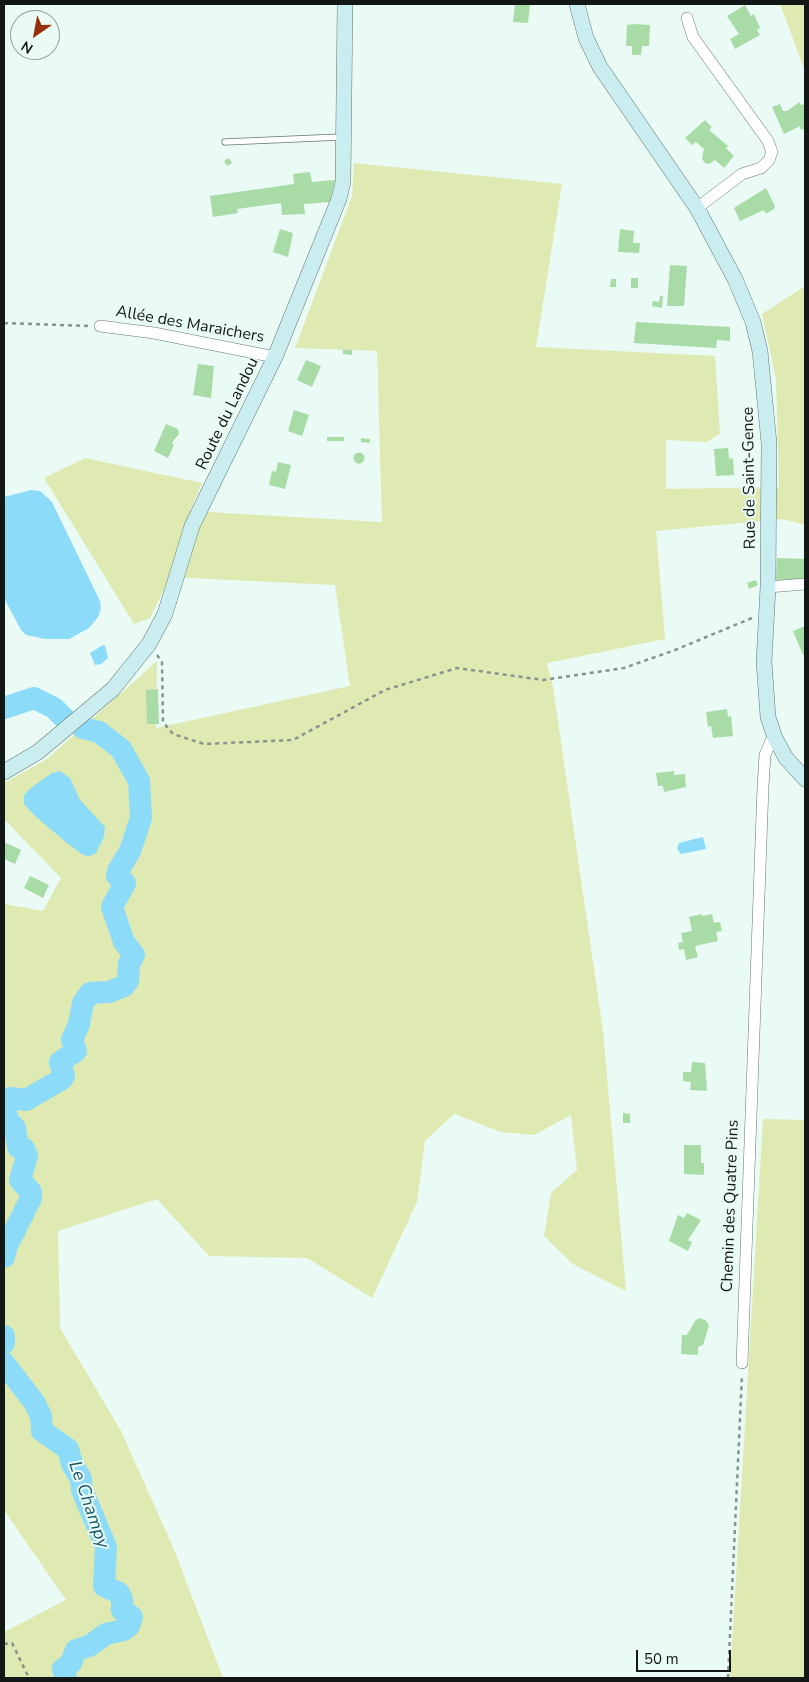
<!DOCTYPE html>
<html>
<head>
<meta charset="utf-8">
<style>
  body { margin:0 }
  #map { position:relative; width:809px; height:1682px; overflow:hidden; background:#eafaf4; font-family:"Nunito Sans",sans-serif }
  canvas { display:block }
  .frame { position:absolute; inset:0; border:5px solid #121816; pointer-events:none }
  .north { position:absolute; left:10px; top:10px; width:50px; height:50px; box-sizing:border-box; background:#eafaf4; border:1px solid #94a09b; border-radius:50%; rotate:213deg; font-size:14px; font-weight:700; line-height:20px; text-align:center; color:#121816 }
  .north::after { content:''; display:block; margin:auto; width:18px; height:22px; background:#96300a; clip-path:polygon(50% 0,100% 100%,50% 72%,0 100%) }
  .scale { position:absolute; left:636px; top:1650px; width:95px; height:22px; box-sizing:border-box; border:2px solid #121816; border-top:0; padding-left:6px; font-size:15px; line-height:18px; white-space:nowrap; color:#121816; -webkit-text-stroke:4px #eafaf4; paint-order:stroke }
</style>
</head>
<body>
<div id="map">
<canvas width="809" height="1682"></canvas>
<div class="frame"></div>
<div class="north">N</div>
<div class="scale">50 m</div>
</div>
<script>
const ctx = document.querySelector('canvas').getContext('2d');
ctx.lineJoin = 'round';
function paint(path, color) { ctx.fillStyle = color; ctx.fill(path, 'evenodd'); }
const poly = rows => new Path2D(rows.map(r => 'M' + r).join(''));
function stroke(path, color, width, dash) { ctx.strokeStyle = color; ctx.lineWidth = width; ctx.lineCap = dash ? 'butt' : 'round'; ctx.setLineDash(dash || []); ctx.stroke(path); }
function write(font, color, halo, rows, align = 'center') {
  ctx.font = font + ' "Nunito Sans",sans-serif'; ctx.lineWidth = 4; ctx.setLineDash([]); ctx.textBaseline = 'middle'; ctx.strokeStyle = halo; ctx.fillStyle = color; for (const [text, x, y, turn = 0] of rows) {
    ctx.save(); ctx.translate(x, y); ctx.rotate((+turn || 0) * Math.PI / 180); ctx.textAlign = isNaN(turn) ? turn : align; if (halo) ctx.strokeText(text, 0, 0); ctx.fillText(text, 0, 0); ctx.restore();
  }
}
const green = poly([
  [780,4,805,4,805,71],
  [354,163,562,184,536,347,715,356,720,434,706,442,666,440,666,489,779,487,776,379,762,314,805,286,805,525,782,519,656,531,665,639,547,663,553,687,603,1031,626,1291,573,1264,544,1236,551,1193,577,1170,571,1115,534,1135,501,1132,454,1114,425,1141,417,1202,372,1298,307,1258,209,1256,157,1199,58,1231,60,1328,121,1431,173,1547,223,1678,4,1678,4,1632,66,1600,4,1510,4,904,43,911,61,878,4,819,4,783,47,759,157,661,156,728,350,686,335,585,170,577,150,618,134,624,44,478,85,458,202,483,190,511,382,522,377,351,295,348,352,196],
  [763,1119,805,1120,805,1678,730,1678]
]);
const water = poly([
  [31,490,40,491,52,502,100,601,101,608,98,617,89,628,69,639,45,639,26,635,21,630,4,598,4,497],
  [103,645,105,646,108,658,101,664,95,665,90,653],
  [60,771,70,778,80,800,105,827,104,837,96,853,90,856,83,855,67,843,34,815,24,804,24,795,32,787,52,773],
  [703,837,706,849,681,854,677,849,679,843]
]);
const river = poly([
  [4,708,34,698,54,708,66,720],
  [4,1257,7,1246,31,1198,31,1192,20,1180,27,1156,24,1149,18,1147,15,1128,9,1122,6,1113,6,1104,10,1098,26,1100,62,1079,64,1076,60,1062,76,1051,72,1040,79,1024,83,1003,90,993,109,992,124,986,128,981,129,964,134,955,124,942,112,907,125,883,117,876,118,871,130,851,141,818,139,781,121,749,99,732,83,728],
  [4,1336,4,1343],
  [4,1363,34,1402,41,1416,42,1431,68,1449,72,1464,81,1479,82,1490,106,1547,104,1586,119,1593,122,1599,122,1610,132,1617,129,1626,124,1630,106,1634,89,1646,76,1650,71,1663,63,1669,66,1678]
]);
const building = poly([
  [515,4,530,4,528,23,513,22],
  [745,5,751,16,754,14,760,28,757,30,760,35,735,49,730,39,739,34,727,16],
  [635,24,650,25,649,46,642,46,641,55,632,55,632,46,626,46,627,25],
  [800,102,801,105,805,104,805,128,801,130,800,126,784,134,772,107,780,104,783,111,787,111],
  [705,120,712,127,709,130,728,146,726,148,734,156,724,168,715,160,709,164,705,163,702,159,704,149,696,142,692,145,685,138],
  [229,158,232,163,227,166,224,161],
  [310,172,312,182,335,180,330,202,304,204,305,214,282,215,281,203,237,209,238,213,213,217,210,196,294,184,293,174],
  [766,188,775,206,774,209,766,214,764,210,740,221,734,208],
  [280,229,293,233,288,257,273,252],
  [620,229,634,231,633,243,640,243,639,253,618,252],
  [670,265,687,266,684,306,667,306],
  [631,278,638,278,638,288,631,288],
  [611,279,616,279,616,287,610,287],
  [660,296,663,296,662,308,652,306,653,301,659,302],
  [636,322,730,327,730,341,717,340,716,348,634,343],
  [343,350,352,350,352,355,343,354],
  [306,360,321,366,312,387,297,380],
  [198,364,214,366,211,398,193,395],
  [294,410,309,415,302,436,288,431],
  [166,424,178,429,179,434,173,441,172,444,174,445,168,458,154,451],
  [327,437,344,437,344,441,327,441],
  [361,438,370,439,370,443,361,442],
  [728,448,729,459,733,458,734,475,716,476,714,449],
  '353.5 458a5.5 5.5 0 1 1 11 0a5.5 5.5 0 1 1-11 0Z',
  [278,462,291,465,285,489,269,485,272,471,276,472],
  [777,558,805,559,805,579,776,580],
  [756,580,758,585,749,589,747,583],
  [805,626,805,654,803,655,793,631],
  [158,689,159,724,147,724,146,690],
  [727,709,728,717,731,716,733,736,713,738,711,726,708,727,706,712],
  [674,771,674,775,685,774,686,787,664,792,663,786,658,786,656,773],
  [4,842,21,850,15,864,4,859],
  [30,876,49,885,43,898,24,888],
  [702,914,702,916,712,914,714,923,720,922,722,931,716,932,718,941,695,946,698,957,686,960,684,949,679,950,678,943,683,942,681,933,692,931,689,917],
  [692,1062,705,1063,707,1091,690,1090,691,1082,683,1081,683,1072,691,1072],
  [623,1113,630,1114,630,1123,623,1123],
  [684,1145,701,1145,701,1163,704,1163,704,1175,684,1174],
  [687,1213,701,1220,688,1240,692,1242,688,1251,669,1241,678,1215,684,1218],
  [699,1318,705,1320,709,1325,703,1345,698,1347,698,1355,681,1354,682,1335,687,1335,695,1321]
]);
const path = poly([
  [4,323,88,326],
  [157,655,162,662,163,722,173,734,204,744,293,740,385,690,457,668,543,680,624,668,675,650,752,618],
  [4,1644,12,1643,29,1678],
  [728,1678,742,1375]
]);
const lane = poly([
  [225,142,341,137]
]);
const street = poly([
  [687,18,693,37,768,141,772,152,769,160,761,168,742,174,697,208],
  [100,326,154,333,275,357],
  [768,587,805,584],
  [742,1363,763,786,765,755,771,741,775,738]
]);
const secondary = poly([
  [577,4,586,38,600,67,697,208,735,279,753,322,760,351,769,443,768,587,764,662,768,717,775,738,786,758,805,779],
  [4,772,38,752,113,689,149,644,165,614,192,526,275,357,339,199,343,182,345,4]
]);
const streetNames = [
  ["Allée des Maraichers",190,325,10],
  ["Route du Landou",228,414,-64],
  ["Rue de Saint-Gence",750,478,-91],
  ["Chemin des Quatre Pins",731,1206,-88]
];
const waterNames = [
  ["Le Champy",88,1505,71]
];
paint(green, '#dfeab2');
paint(water, '#8cdcf9');
stroke(river, '#8cdcf9', 22);
paint(building, '#a9dba7');
stroke(lane, '#677570', 7);
stroke(street, '#677570', 12);
stroke(secondary, '#677570', 16);
stroke(path, '#87938e', 2.5, [4, 4]);
stroke(lane, '#fff', 5.5);
stroke(street, '#fff', 11);
stroke(secondary, '#caeeef', 15);
write('16px', '#121816', '#eafaf4', streetNames);
write('italic 18px', '#16576b', '#eafaf4', waterNames);
</script>
</body>
</html>
